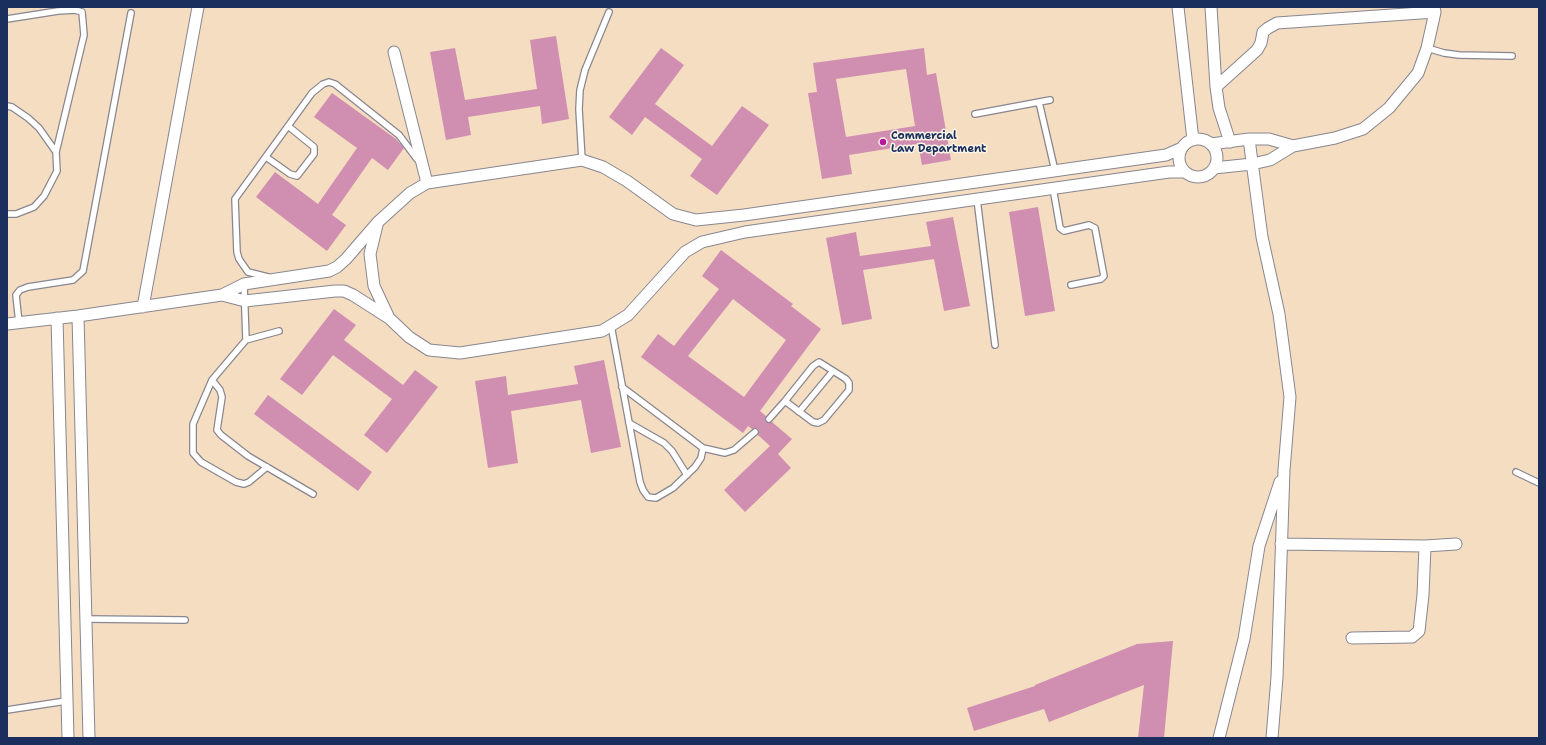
<!DOCTYPE html>
<html>
<head>
<meta charset="utf-8">
<style>
  body { margin:0 }
  #map { position:relative; width:1546px; height:745px; overflow:hidden; background:#f5ddc1; font-family:"Shantell Sans",sans-serif }
  canvas { display:block }
  .frame { position:absolute; inset:0; border:8px solid #1b2f5e; pointer-events:none }
</style>
</head>
<body>
<div id="map">
<canvas width="1546" height="745"></canvas>
<div class="frame"></div>
</div>
<script>
const ctx = document.querySelector('canvas').getContext('2d');
ctx.lineJoin = 'round';
function paint(path, color) { ctx.fillStyle = color; ctx.fill(path, 'evenodd'); }
const poly = rows => new Path2D(rows.map(r => 'M' + r).join(''));
function stroke(path, color, width, dash) { ctx.strokeStyle = color; ctx.lineWidth = width; ctx.lineCap = dash ? 'butt' : 'round'; ctx.setLineDash(dash || []); ctx.stroke(path); }
function write(font, color, halo, rows, align = 'center') {
  ctx.font = font + ' "Shantell Sans",sans-serif'; ctx.lineWidth = 3; ctx.setLineDash([]); ctx.textBaseline = 'middle'; ctx.strokeStyle = halo; ctx.fillStyle = color; for (const [text, x, y, turn = 0] of rows) {
    ctx.save(); ctx.translate(x, y); ctx.rotate((+turn || 0) * Math.PI / 180); ctx.textAlign = isNaN(turn) ? turn : align; if (halo) ctx.strokeText(text, 0, 0); ctx.fillText(text, 0, 0); ctx.restore();
  }
}
const building = poly([
  [556,36,569,119,542,124,540,106,468,117,471,135,446,140,430,52,455,48,465,100,537,89,530,40],
  [661,48,684,65,655,104,712,146,742,106,769,125,717,195,690,176,702,159,645,117,632,135,609,117],
  [924,48,927,75,936,73,951,160,922,165,918,144,849,155,852,174,822,179,808,93,817,92,813,63],
  [906,69,915,126,846,137,836,79],
  [332,93,396,139,404,148,388,170,372,158,332,215,346,225,327,251,256,197,275,172,318,204,357,148,314,117],
  [1038,207,1055,311,1025,316,1009,212],
  [953,217,970,306,944,311,934,259,863,270,872,319,842,325,826,238,856,232,860,256,931,246,926,222],
  [721,250,793,304,791,306,821,329,760,411,766,416,765,420,766,422,772,422,792,439,778,454,791,468,745,512,724,490,770,446,758,435,759,432,758,429,755,428,752,429,748,426,743,433,641,357,658,334,674,346,719,289,702,276],
  [733,299,786,340,744,397,688,356],
  [334,309,356,325,344,340,403,385,415,370,438,387,387,453,364,435,392,399,333,355,302,395,280,379],
  [604,360,621,447,591,453,581,400,511,411,518,463,488,468,475,381,506,376,508,395,578,384,574,366],
  [268,395,372,472,358,491,254,414],
  [1173,641,1164,738,1138,738,1144,685,1049,722,1044,709,974,731,967,708,1035,686,1035,685,1137,644]
]);
const lane = poly([
  [7,19,58,11,75,10,82,12,84,35,56,152],
  [1427,48,1444,53,1459,55,1512,56],
  [1039,102,1055,171],
  [7,106,12,107,28,118,39,128,56,152,57,171,44,196,34,207,16,214,7,214],
  [975,114,1050,100],
  [266,157,290,174,297,176,314,154,314,147,288,126],
  [582,160,579,109,580,90,585,70,609,12],
  [1053,188,1060,228,1064,231,1089,225,1095,228,1103,271,1104,276,1101,279,1071,285],
  [977,199,995,345],
  [268,277,248,272,239,259,237,252,235,199,312,93,323,84,329,82,335,84,399,135,417,159],
  [244,284,246,340,212,380,193,424,193,453,201,462,236,482,244,484,249,482,267,467],
  [19,323,16,295,20,290,28,287,73,280,83,271,131,13],
  [611,325,640,482,643,490,648,497,656,498,673,488,695,467,701,458,703,448],
  [246,340,279,331],
  [212,380,220,390,222,397,217,430,221,435,248,456,313,494],
  [622,387,703,448,725,453,734,450,755,432],
  [799,412,833,371],
  [769,419,785,401,813,422,818,423,824,420,849,390,849,383,846,379,819,362,813,366,785,401],
  [629,423,664,443,672,451,687,475],
  [1516,472,1539,483],
  [86,619,185,620],
  [7,710,66,701]
]);
const street = poly([
  [1178,7,1193,140],
  [1211,7,1216,87,1219,108,1230,142],
  [394,52,427,183],
  [1216,87,1257,50,1261,43,1263,32,1268,28,1277,23,1435,12],
  [1249,139,1262,237,1279,314,1290,397,1284,470,1277,677,1272,738],
  '1179 158a19 19 0 1 1 38 0a19 19 0 1 1-38 0Z',
  [1211,144,1249,139,1269,139,1293,146],
  [1214,168,1252,164,1270,160,1293,146,1335,138,1363,129,1389,108,1418,73,1427,48,1435,12,1434,7],
  [377,225,370,254,374,286,389,318],
  [222,295,245,301,335,291,344,291,353,295,389,318,409,337,429,350,460,353,602,331,628,315,685,252,702,242,745,232,1169,172,1185,172],
  [143,307,198,7],
  [78,316,89,738],
  [57,318,68,738],
  [7,324,78,316,222,295,244,284,329,271,337,267,346,259,378,222,410,193,427,183,582,160,603,167,627,181,673,214,696,220,744,215,1166,155,1182,148],
  [1281,544,1425,546,1456,544],
  [1352,638,1412,637,1419,631,1423,595,1425,546],
  [1219,738,1244,639,1259,546,1280,482]
]);
const markers = [
  [883,142,4,"#b5179e"]
];
const poiNames = [
  ["Commercial",891,136],
  ["Law Department",891,149]
];
paint(building, '#d08eb1');
stroke(lane, '#888690', 8);
stroke(street, '#888690', 13);
stroke(lane, '#fff', 5.5);
stroke(street, '#fff', 11);
for (const [x, y, r, color] of markers) { const dot = new Path2D(); dot.arc(x, y, r, 0, 2 * Math.PI); ctx.fillStyle = color; ctx.fill(dot); stroke(dot, '#fcf5e5', 1.5); }
write('bold 11px', '#1b2f5e', '#fcf5e5', poiNames, 'left');
</script>
</body>
</html>
